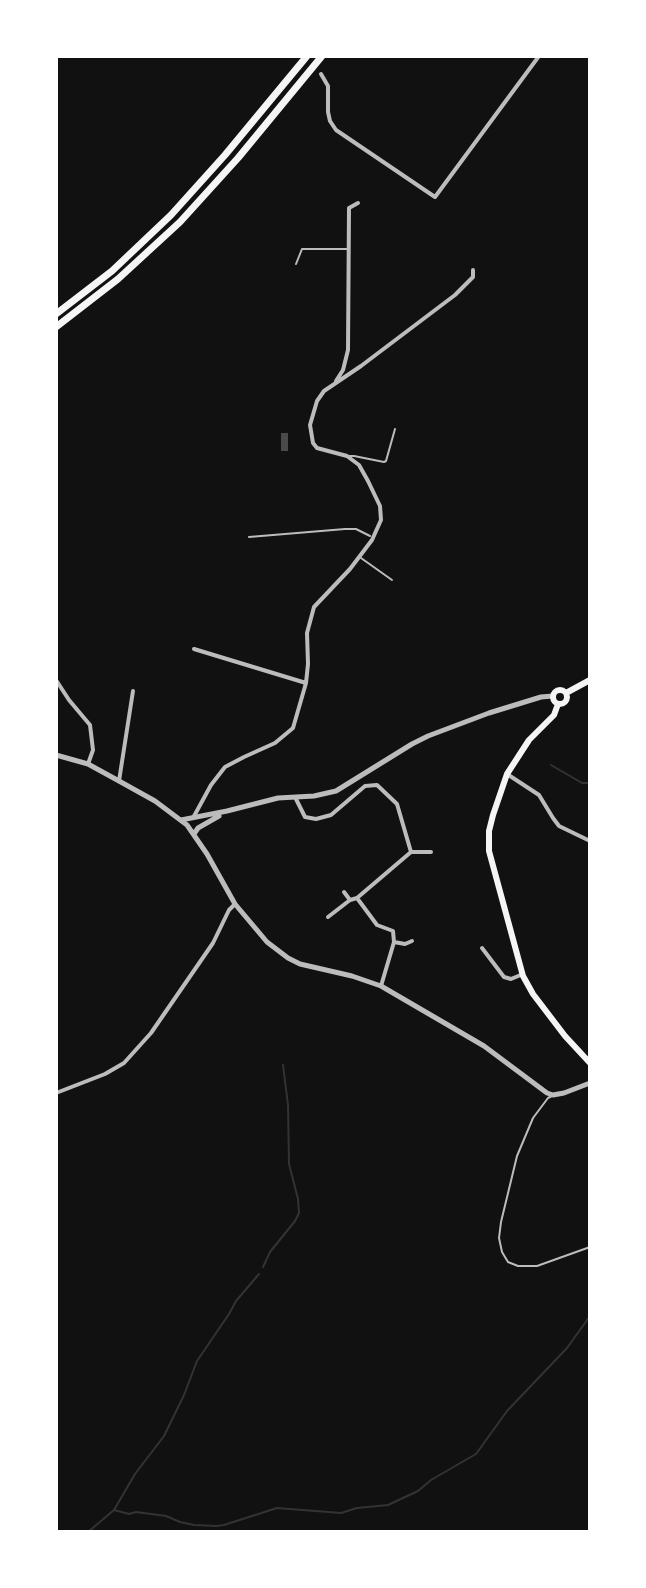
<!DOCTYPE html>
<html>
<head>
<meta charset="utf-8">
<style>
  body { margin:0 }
  #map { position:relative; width:646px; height:1588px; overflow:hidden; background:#111; font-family:Signika,sans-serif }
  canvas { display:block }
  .frame { position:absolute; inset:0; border:58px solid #fff; pointer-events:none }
</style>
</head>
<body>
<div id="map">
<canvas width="646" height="1588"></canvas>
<div class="frame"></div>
</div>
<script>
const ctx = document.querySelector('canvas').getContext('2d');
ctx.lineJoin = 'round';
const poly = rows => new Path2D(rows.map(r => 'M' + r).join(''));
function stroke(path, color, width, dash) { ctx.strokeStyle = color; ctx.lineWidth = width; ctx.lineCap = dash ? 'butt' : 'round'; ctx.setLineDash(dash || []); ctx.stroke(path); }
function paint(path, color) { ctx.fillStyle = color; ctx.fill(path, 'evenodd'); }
const stream = poly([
  [551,765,582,783,590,783],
  [263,1267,270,1252,295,1221,299,1213,298,1199,289,1164,288,1105,283,1065],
  [114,1510,129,1514,136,1512,166,1516,180,1522,194,1525,216,1526,224,1525,277,1508,341,1513,357,1508,388,1505,418,1491,431,1480,476,1454,507,1411,567,1348,590,1316],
  [88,1532,114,1510,135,1474,164,1436,184,1395,197,1361,229,1314,236,1301,259,1274]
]);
const building = poly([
  [281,433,288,433,288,451,281,451]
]);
const service = poly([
  [296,264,302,249,349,249],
  [348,456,354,456,384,462,386,461,395,429],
  [249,537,345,529,356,529,370,536],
  [361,558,392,580],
  [552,1096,548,1098,533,1118,517,1156,501,1222,499,1238,502,1252,508,1262,518,1266,537,1266,590,1247]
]);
const minor = poly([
  [321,74,328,86,328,112,330,121,336,130,435,197,539,56],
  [336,381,343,370,348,350,349,208,358,203],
  [194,649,306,683],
  [56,680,69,700,90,725,93,750,88,764],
  [507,774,539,795,553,818,559,826,590,841],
  [119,781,133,691],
  [295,797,305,817,316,819,331,815,365,786,377,785,397,804,411,852],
  [193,818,211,785,225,767,244,757,275,743,293,728,306,683,308,664,307,633,314,607,350,569,372,540,381,520,380,506,368,481,359,465,347,456,317,448,313,443,310,425,317,401,324,391,361,366,455,295,473,277,473,270],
  [344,892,350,900],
  [357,898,377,925,393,931,394,942,381,986],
  [328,917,350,900,357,898,411,852,431,852],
  [394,942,405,944,412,941],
  [482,948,504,977,511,979,523,974],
  [56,1093,105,1074,124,1063,151,1033,213,943,229,910,235,904]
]);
const tertiary = poly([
  [56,755,88,764,119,781,155,801,187,825,207,854,235,904,267,942,288,958,300,964,352,976,381,986,484,1046,547,1093,553,1095,564,1093,590,1083],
  [181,820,227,811,278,798,314,796,336,791,412,744,428,736,489,713,541,697,553,696],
  [194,834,198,828,219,816]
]);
const secondary = poly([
  '553 697a7 7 0 1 1 14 0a7 7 0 1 1-14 0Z',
  [566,693,590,680],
  [558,704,554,715,529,740,507,774,493,815,489,831,489,851,523,976,533,994,565,1036,590,1063]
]);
const motorway = poly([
  [56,314,112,271,171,215,225,155,307,56],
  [56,327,118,279,180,222,238,158,322,56]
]);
stroke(stream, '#333', 2);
paint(building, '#4a4a4a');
stroke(service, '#bcbcbc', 2);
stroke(minor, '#bcbcbc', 4);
stroke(tertiary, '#bcbcbc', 5);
stroke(secondary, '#f5f5f5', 6);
stroke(motorway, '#f5f5f5', 7);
</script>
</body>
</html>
